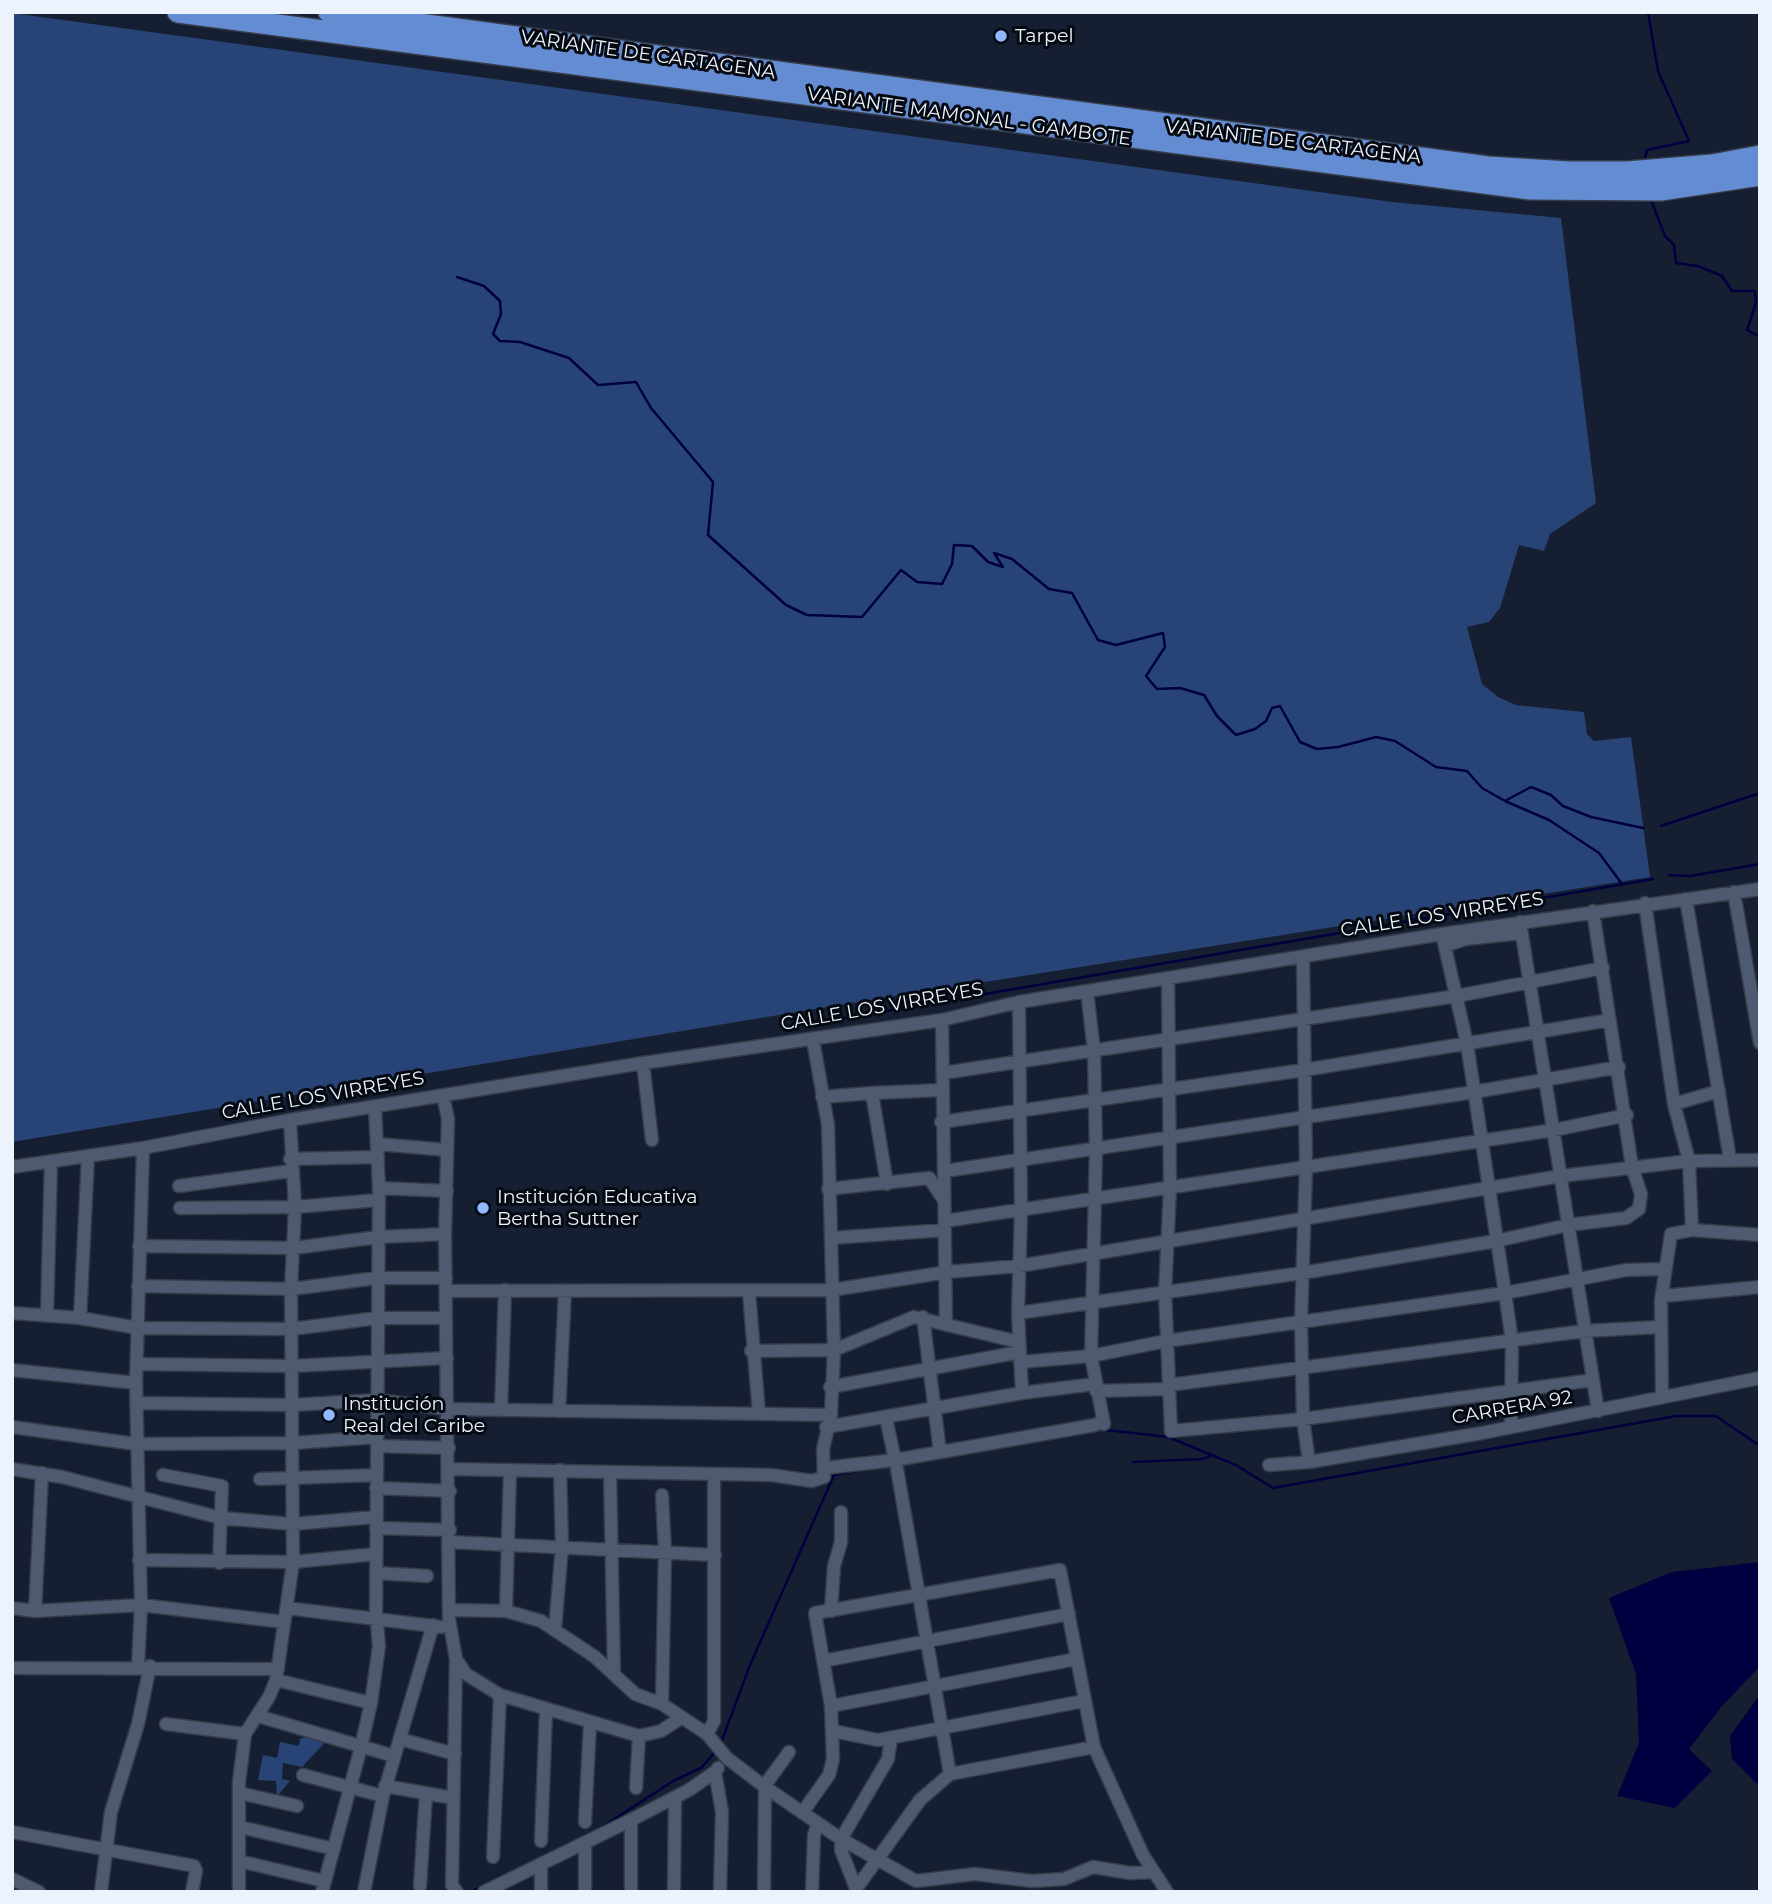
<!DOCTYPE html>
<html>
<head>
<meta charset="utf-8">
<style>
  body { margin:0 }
  #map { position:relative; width:1772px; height:1904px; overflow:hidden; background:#151f31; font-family:Montserrat,sans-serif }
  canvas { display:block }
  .frame { position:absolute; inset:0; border:14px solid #edf3fd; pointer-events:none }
</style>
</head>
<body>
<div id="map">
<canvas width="1772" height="1904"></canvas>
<div class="frame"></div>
</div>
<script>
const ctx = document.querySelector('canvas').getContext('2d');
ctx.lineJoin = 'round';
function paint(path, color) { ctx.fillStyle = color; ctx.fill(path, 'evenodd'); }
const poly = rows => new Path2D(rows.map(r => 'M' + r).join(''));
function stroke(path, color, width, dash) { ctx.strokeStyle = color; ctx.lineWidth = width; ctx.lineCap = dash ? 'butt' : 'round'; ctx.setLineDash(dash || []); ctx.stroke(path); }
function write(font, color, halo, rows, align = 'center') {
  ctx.font = font + ' Montserrat,sans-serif'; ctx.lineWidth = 6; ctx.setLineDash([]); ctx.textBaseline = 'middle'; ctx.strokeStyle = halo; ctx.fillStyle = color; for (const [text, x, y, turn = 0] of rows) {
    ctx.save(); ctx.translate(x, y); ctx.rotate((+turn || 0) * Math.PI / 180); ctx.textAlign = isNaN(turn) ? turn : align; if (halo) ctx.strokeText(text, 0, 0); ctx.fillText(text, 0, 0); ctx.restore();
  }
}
const green = poly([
  [12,13,1392,202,1561,218,1596,503,1550,534,1544,551,1519,545,1500,608,1489,622,1467,627,1482,684,1498,697,1516,705,1584,712,1587,734,1594,741,1631,737,1650,877,833,1006,12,1142],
  [331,1736,302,1767,283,1763,282,1779,290,1781,277,1796,276,1781,258,1780,263,1755,277,1758,280,1742,299,1746,300,1739,305,1737,322,1740]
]);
const water = poly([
  [1760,1562,1760,1666,1722,1706,1689,1749,1712,1771,1675,1808,1617,1796,1639,1743,1636,1674,1609,1598,1672,1572],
  [1760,1694,1760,1787,1732,1759,1730,1736]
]);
const stream = poly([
  [1645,158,1647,150,1689,141,1658,71,1648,12],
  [1651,200,1665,236,1674,245,1676,263,1698,266,1722,276,1732,291,1755,291,1756,303,1747,330,1760,337],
  [457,277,484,286,500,301,501,314,493,334,500,341,520,342,569,358,598,385,636,382,651,408,713,482,708,535,786,605,807,615,862,617,901,570,917,582,942,584,952,564,954,545,972,546,988,562,1003,567,994,553,1012,559,1049,589,1072,593,1098,640,1116,645,1163,633,1165,647,1146,676,1157,689,1180,688,1204,695,1217,716,1236,735,1255,729,1266,721,1272,708,1280,706,1300,742,1317,749,1338,747,1376,737,1395,741,1436,767,1467,771,1482,788,1505,801,1531,787,1551,795,1563,806,1591,817,1643,828],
  [1505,801,1549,820,1599,853,1622,884],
  [1661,826,1760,793],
  [1669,875,1690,876,1760,864],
  [811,1024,1653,879],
  [1106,1430,1168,1437,1236,1465,1273,1488,1676,1416,1716,1416,1760,1446],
  [1133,1462,1203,1459,1213,1455],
  [721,1743,750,1665,834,1475,868,1469],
  [599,1829,673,1781,701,1768,715,1752],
  [471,1892,484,1886]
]);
const street = poly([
  [1734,892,1760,1043],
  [1686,899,1730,1159],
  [1645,903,1674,1104,1689,1161,1692,1230],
  [1520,922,1598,1411],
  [1442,934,1467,1044,1505,1293,1512,1341,1511,1427],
  [1445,946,1465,939,1522,933],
  [1303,957,1306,1167,1301,1321,1303,1419,1309,1462],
  [1168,978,1170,1188,1165,1292,1171,1431,1303,1419,1593,1380],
  [1087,991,1094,1051,1096,1150,1091,1356,1104,1424],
  [1019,1002,1021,1212,1018,1313,1022,1393],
  [942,1020,946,1325],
  [643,1063,652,1140],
  [943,1073,1457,996,1603,968],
  [872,1093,942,1090],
  [443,1096,448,1119,445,1234,449,1619,456,1659,452,1885,457,1892],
  [822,1097,872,1093,887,1184],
  [1674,1104,1719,1091],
  [941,1122,1304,1070,1610,1020],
  [377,1144,447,1150],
  [290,1159,378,1157],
  [12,1167,143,1148,290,1120,643,1063,942,1020,1019,1002,1442,934,1760,889],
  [945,1171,1474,1092,1619,1067],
  [179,1186,291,1171],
  [379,1188,447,1191],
  [828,1189,929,1178,944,1200],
  [180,1208,295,1207,379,1200],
  [945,1221,1554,1130,1627,1115],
  [831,1238,945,1230],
  [139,1246,294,1248,378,1237,445,1234],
  [138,1286,291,1289,377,1278,446,1278],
  [446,1291,832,1290,947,1272,1019,1266,1561,1176,1689,1161,1760,1160],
  [749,1292,759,1414],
  [1663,1296,1760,1287],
  [12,1313,80,1318,138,1328,292,1329,377,1318,446,1318],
  [1018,1313,1302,1273,1496,1241,1568,1225,1626,1218,1639,1209,1641,1194,1632,1167,1593,911],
  [47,1315,51,1161],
  [923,1317,940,1452],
  [80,1318,88,1156],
  [751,1351,834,1350,914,1317,1019,1342],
  [1020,1362,1091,1356,1166,1341,1505,1293,1626,1270,1665,1269],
  [137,1364,292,1366,447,1358],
  [12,1370,136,1383],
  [1169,1385,1584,1331,1659,1327],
  [830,1387,1020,1352],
  [1096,1391,1169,1389],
  [1662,1397,1661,1300,1671,1234,1692,1230,1760,1235],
  [136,1403,292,1405,377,1400,448,1409,831,1415],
  [501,1410,505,1290],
  [559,1411,565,1291],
  [886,1418,895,1460],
  [12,1427,136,1444,293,1443,377,1437],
  [826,1427,1022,1393,1095,1384],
  [377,1446,449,1448],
  [1269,1465,1309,1462,1482,1433,1760,1378],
  [825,1468,895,1460,1095,1425,1103,1421],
  [12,1469,62,1477,221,1518,292,1524,376,1517],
  [449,1469,771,1475,812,1481,824,1477,823,1449,831,1415,834,1350,831,1238,828,1125,813,1040],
  [897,1469,950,1774],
  [610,1472,614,1674],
  [163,1475,222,1486,219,1563],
  [260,1479,377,1475],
  [376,1488,450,1491],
  [662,1495,665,1552,662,1704],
  [376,1528,450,1530],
  [450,1542,715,1555],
  [139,1560,293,1562,376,1554],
  [376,1573,427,1576],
  [12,1608,35,1611,141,1605,284,1622],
  [287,1608,441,1627],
  [449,1610,506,1611,541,1621,595,1657,635,1694,662,1704,707,1734,727,1758,765,1787,841,1839,916,1881,975,1874,1032,1881,1064,1879,1093,1867,1130,1873,1153,1872],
  [35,1611,42,1473],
  [506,1611,510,1470],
  [831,1611,834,1566,841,1542,841,1512],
  [555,1629,562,1546,560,1470],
  [456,1659,466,1674,500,1695,639,1736,661,1731,681,1718],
  [823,1661,1069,1614],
  [138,1667,141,1605,136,1383,143,1148],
  [12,1668,278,1669],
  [276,1680,371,1703],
  [831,1706,1076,1659],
  [258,1716,394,1756],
  [166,1724,245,1734],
  [833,1731,878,1740,1084,1701],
  [707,1734,714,1721,714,1476],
  [400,1739,455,1754],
  [718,1768,715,1772,722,1812,720,1892],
  [303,1775,383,1796],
  [385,1786,453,1798],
  [636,1788,639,1736],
  [239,1793,297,1806],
  [802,1813,829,1775,833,1759,831,1706,815,1613,1060,1570,1094,1747,1143,1855,1167,1892],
  [585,1822,590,1723],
  [240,1827,334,1849],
  [12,1832,194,1866,196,1871,192,1892],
  [541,1841,546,1711],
  [493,1857,500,1695],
  [239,1861,324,1881],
  [12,1879,39,1892],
  [420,1886,426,1793],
  [858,1886,920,1800,950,1774,1094,1747],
  [857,1891,841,1850,841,1839,888,1759,891,1738],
  [101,1892,111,1812,138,1724,150,1666],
  [239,1892,239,1782,245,1734,269,1697,276,1680,293,1562,291,1289,295,1207,290,1120],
  [322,1892,361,1747,371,1703,379,1646,376,1612,379,1188,375,1107],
  [364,1892,383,1796,433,1625],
  [484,1892,631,1820,689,1790,715,1772],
  [541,1892,541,1866],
  [585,1892,585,1844],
  [631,1892,631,1820],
  [674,1892,675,1797],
  [764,1892,765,1785,789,1752],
  [812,1892,814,1835,818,1823]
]);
const highway = poly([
  [178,12,1530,189,1661,190,1760,175],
  [329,12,1488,167,1569,172,1627,172,1712,165,1760,156]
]);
const markers = [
  [1001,36,7,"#90b8fd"],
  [483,1208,7,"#90b8fd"],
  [329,1415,7,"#90b8fd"]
];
const poiNames = [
  ["Tarpel",1015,36],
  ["Institución Educativa",497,1197],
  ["Bertha Suttner",497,1219],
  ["Institución",343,1404],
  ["Real del Caribe",343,1426]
];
const streetNames = [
  ["VARIANTE DE CARTAGENA",648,55,8],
  ["VARIANTE MAMONAL - GAMBOTE",969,117,8],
  ["VARIANTE DE CARTAGENA",1293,142,7],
  ["CALLE LOS VIRREYES",1442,915,-9],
  ["CALLE LOS VIRREYES",882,1007,-10],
  ["CALLE LOS VIRREYES",323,1096,-10],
  ["CARRERA 92",1512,1408,-10]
];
paint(green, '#284477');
paint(water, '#000040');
stroke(stream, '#000040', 2.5);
stroke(street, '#363c4a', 15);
stroke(highway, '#363c4a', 24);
stroke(street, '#4e5a6f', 12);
stroke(highway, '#648cd2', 21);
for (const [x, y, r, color] of markers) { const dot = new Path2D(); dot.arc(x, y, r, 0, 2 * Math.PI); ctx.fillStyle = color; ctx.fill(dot); stroke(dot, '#050911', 2.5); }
write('19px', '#edf3fd', '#050911', poiNames, 'left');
write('19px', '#edf3fd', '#050911', streetNames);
</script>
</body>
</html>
